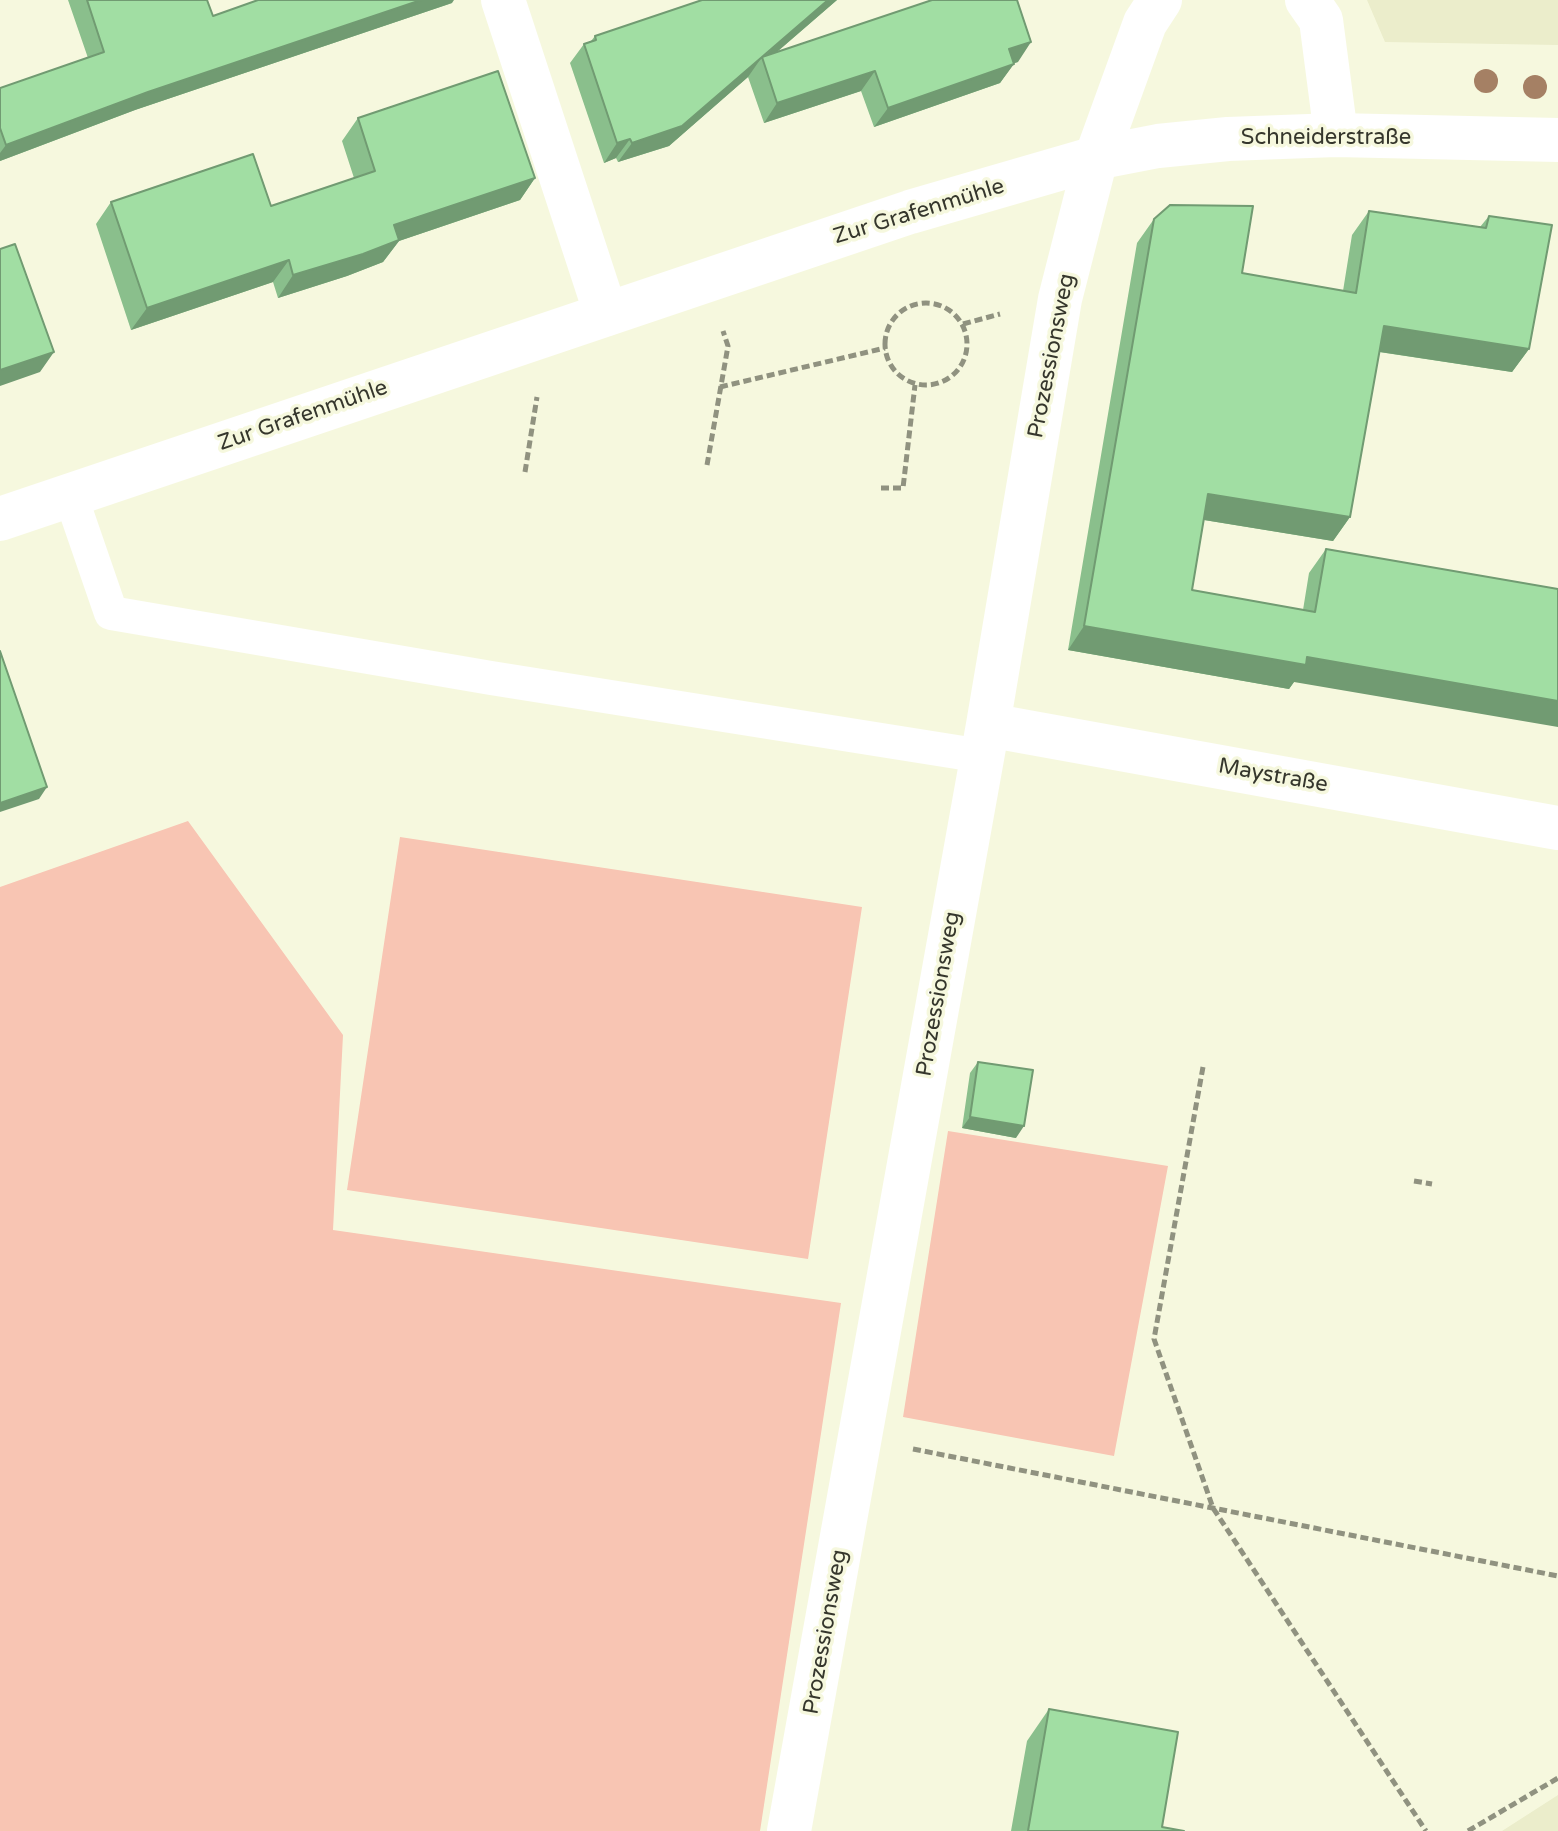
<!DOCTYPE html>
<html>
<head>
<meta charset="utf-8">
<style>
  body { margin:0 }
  canvas { display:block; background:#f6f8de }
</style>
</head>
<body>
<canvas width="1558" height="1831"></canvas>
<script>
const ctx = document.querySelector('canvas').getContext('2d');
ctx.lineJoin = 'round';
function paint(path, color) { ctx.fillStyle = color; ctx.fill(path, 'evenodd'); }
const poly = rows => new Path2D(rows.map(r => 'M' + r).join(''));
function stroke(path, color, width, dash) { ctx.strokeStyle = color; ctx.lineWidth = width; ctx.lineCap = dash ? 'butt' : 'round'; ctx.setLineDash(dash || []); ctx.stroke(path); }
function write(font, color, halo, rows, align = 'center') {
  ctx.font = font + ' "Varela Round",sans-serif'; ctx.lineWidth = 7; ctx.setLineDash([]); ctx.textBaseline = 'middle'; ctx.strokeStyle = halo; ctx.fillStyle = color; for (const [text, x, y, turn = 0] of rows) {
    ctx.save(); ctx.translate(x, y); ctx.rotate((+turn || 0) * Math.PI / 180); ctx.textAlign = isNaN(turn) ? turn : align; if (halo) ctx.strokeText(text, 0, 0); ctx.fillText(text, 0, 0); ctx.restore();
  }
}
const built = poly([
  [1367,0,1558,0,1558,45,1385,42],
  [1558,1795,1558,1831,1502,1831]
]);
const green = poly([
  [188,821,343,1035,333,1230,841,1303,760,1831,0,1831,0,887],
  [400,837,862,907,808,1259,347,1190],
  [948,1131,1168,1166,1114,1456,903,1417]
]);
const path = poly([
  '885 344a41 41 0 1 1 82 0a41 41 0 1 1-82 0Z',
  [963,324,1000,314],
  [720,387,885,348],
  [707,465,728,346,723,331],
  [525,472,537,397],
  [881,488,903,488,915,385],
  [1203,1067,1154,1339,1213,1508,1426,1831],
  [1414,1181,1432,1184],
  [913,1449,1558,1576],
  [1468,1831,1558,1778]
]);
const service = poly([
  [70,494,111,613,491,678,982,756]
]);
const minor = poly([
  [503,0,606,314],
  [1307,0,1321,20,1336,135],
  [988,725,1558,828],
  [789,1831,988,725,1060,299,1096,158,1145,23,1160,0]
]);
const tertiary = poly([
  [0,519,910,212,1096,158,1158,146,1228,139,1336,135,1558,140]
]);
const trees = [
  [1486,81],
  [1535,87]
];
const wall = poly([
  [68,0,207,0,213,16,452,3,135,110,0,161,0,88,88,58],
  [702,0,837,0,777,52,1018,62,1014,63,1000,83,874,127,861,91,764,123,748,77,669,146,618,162,616,158,604,163,570,63,584,44,591,41,595,36],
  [358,118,535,178,520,200,399,241,383,262,347,276,278,298,273,282,131,330,96,224,111,202,271,206,354,178,342,141],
  [1369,211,1480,227,1489,216,1529,349,1512,372,1379,352,1350,517,1333,541,1204,520,1192,590,1303,610,1309,573,1326,549,1558,589,1294,682,1289,689,1068,650,1137,243,1154,219,1242,273,1343,291,1352,235],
  [978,1062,1016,1138,962,1128,970,1073],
  [1049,1709,1162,1827,1184,1831,1011,1831,1027,1741]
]);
const shadedWall = poly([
  [421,0,454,0,452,3,135,110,0,161,0,153,6,145,148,92],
  [828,0,837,0,764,63,762,58],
  [1031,42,1018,62,995,69,1009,49],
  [762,57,748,77,669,146,618,162,632,143],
  [1014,64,1000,83,874,127,888,108],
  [875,71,861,91,764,123,777,103],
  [630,139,616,158,604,163,617,143],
  [535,178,520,200,399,241,383,262,347,276,278,298,293,275,394,225],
  [289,260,273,282,131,330,147,308],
  [1384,326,1529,349,1512,372,1367,350],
  [54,352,40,372,0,386,0,370],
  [1208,494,1350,517,1333,541,1192,518],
  [1084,626,1307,657,1558,701,1558,727,1294,682,1289,689,1068,650],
  [47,787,39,799,0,812,0,803],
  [970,1117,1024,1126,1016,1138,962,1128]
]);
const building = poly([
  [87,0,207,0,213,16,258,0,421,0,148,92,6,145,0,128,0,88,104,52,87,0],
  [702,0,828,0,762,57,932,0,1017,0,1031,42,1009,49,1014,64,888,108,875,71,777,103,762,57,682,126,632,143,630,139,617,143,584,44,596,40,595,36,702,0],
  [498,71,535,178,394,225,399,240,363,254,293,275,289,260,147,308,111,202,253,154,271,206,375,171,358,118,498,71],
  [1170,205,1253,206,1242,273,1356,293,1369,211,1486,228,1489,216,1552,225,1529,349,1384,326,1350,517,1208,494,1192,590,1315,612,1326,549,1558,589,1558,701,1307,657,1306,665,1084,626,1154,219,1170,205],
  [15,244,54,352,0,370,0,249,15,244],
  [0,651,47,787,0,803,0,651],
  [978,1062,1033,1070,1024,1126,970,1117,978,1062],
  [1049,1709,1178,1732,1162,1827,1184,1831,1028,1831,1049,1709]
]);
const streetNames = [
  ["Schneiderstraße",1326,138],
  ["Zur Grafenmühle",919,212,-17],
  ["Prozessionsweg",1052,356,-79],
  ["Zur Grafenmühle",303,416,-19],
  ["Maystraße",1273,776,10],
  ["Prozessionsweg",939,994,-80],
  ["Prozessionsweg",826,1632,-80]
];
paint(built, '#ebedcb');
paint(green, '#f8c5b3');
stroke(path, '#909280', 5, [8, 4]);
stroke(service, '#fff', 34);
stroke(minor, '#fff', 44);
stroke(tertiary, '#fff', 44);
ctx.fillStyle = '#a58064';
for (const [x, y] of trees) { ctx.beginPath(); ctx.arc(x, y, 12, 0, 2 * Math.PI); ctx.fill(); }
paint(wall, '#8abf8c');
paint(shadedWall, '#719b72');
paint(building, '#a1dea3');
stroke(building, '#719b72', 2);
write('22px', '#35362c', '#f6f8de', streetNames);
</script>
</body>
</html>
